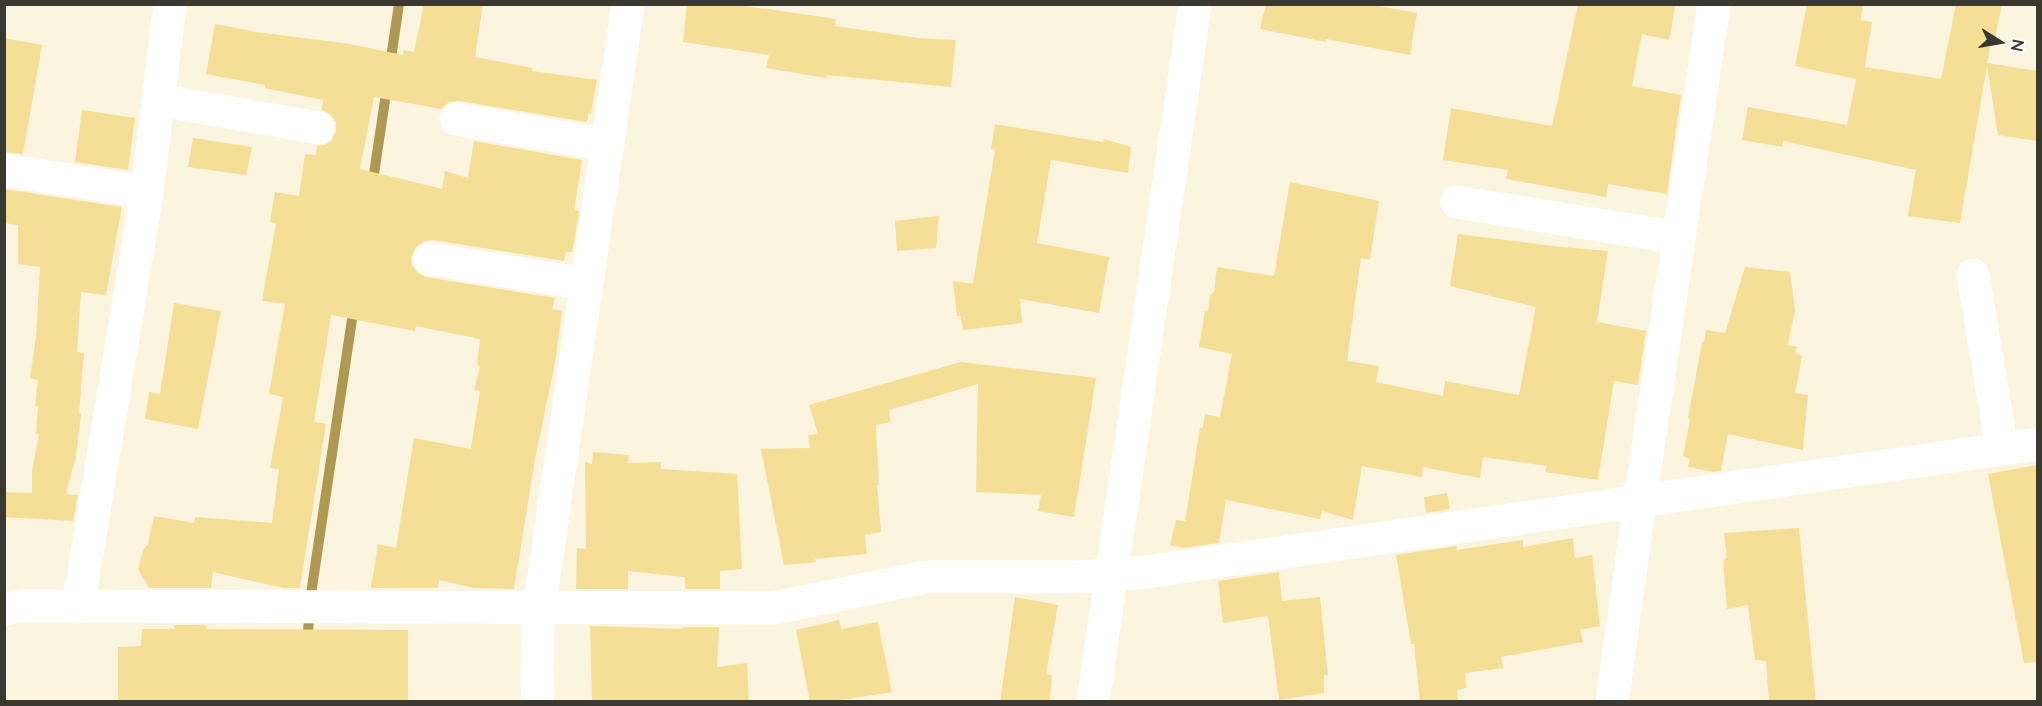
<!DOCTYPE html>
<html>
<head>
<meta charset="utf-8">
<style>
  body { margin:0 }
  #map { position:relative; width:2042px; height:706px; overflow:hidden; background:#fbf4de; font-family:Lato,sans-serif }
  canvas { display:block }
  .frame { position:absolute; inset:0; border:6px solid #3b3830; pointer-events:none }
  .north { position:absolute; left:1970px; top:12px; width:60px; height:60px; -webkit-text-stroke:4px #fff; paint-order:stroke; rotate:101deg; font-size:16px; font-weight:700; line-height:24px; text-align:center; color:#3b3830 }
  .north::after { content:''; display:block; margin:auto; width:21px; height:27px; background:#3b3830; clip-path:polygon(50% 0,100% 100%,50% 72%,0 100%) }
</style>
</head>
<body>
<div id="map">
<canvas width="2042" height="706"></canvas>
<div class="frame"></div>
<div class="north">N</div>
</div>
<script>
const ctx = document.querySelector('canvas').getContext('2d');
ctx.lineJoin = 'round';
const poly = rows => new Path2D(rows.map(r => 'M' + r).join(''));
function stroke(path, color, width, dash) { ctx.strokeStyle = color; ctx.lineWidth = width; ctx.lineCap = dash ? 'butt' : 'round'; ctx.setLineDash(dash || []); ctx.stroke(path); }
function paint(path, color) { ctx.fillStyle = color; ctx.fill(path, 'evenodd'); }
const stream = poly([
  [390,65,399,4],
  [372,187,387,87],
  [307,644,311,594,354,306]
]);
const building = poly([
  [424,4,483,4,475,57,533,68,532,71,597,80,591,114,588,113,587,122,459,101,449,102,441,109,374,97,360,169,442,189,445,171,468,178,474,141,582,160,574,210,579,211,577,225,572,252,566,252,564,261,433,240,424,241,416,247,411,257,412,265,418,273,426,277,555,298,552,309,562,311,555,363,535,459,514,589,474,588,439,580,438,588,371,588,378,544,396,548,414,438,471,449,480,391,474,390,480,367,477,364,480,339,416,326,415,331,331,315,314,422,326,424,300,588,283,588,213,572,211,588,149,588,138,569,143,550,148,544,154,516,194,523,195,517,272,523,279,469,270,468,283,397,269,394,285,304,262,301,276,223,270,222,275,192,299,196,305,154,316,155,317,146,325,145,332,140,336,131,336,122,330,114,322,110,323,100,265,88,265,85,206,74,215,24,256,32,350,44,403,55,404,50,414,52],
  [687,4,727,4,768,9,836,19,835,26,919,38,956,40,951,87,827,75,826,78,766,68,769,55,683,42],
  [1266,4,1367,4,1417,13,1410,55,1326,39,1326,42,1260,29],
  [1578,4,1676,4,1669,40,1642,34,1632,86,1681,95,1667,194,1608,184,1606,197,1506,179,1508,170,1443,160,1451,108,1552,126],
  [1807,4,1863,4,1861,20,1872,22,1865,67,1941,79,1956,4,2002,4,1994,43,1991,43,1987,63,2037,71,2037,141,1998,135,1987,66,1960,223,1908,216,1916,170,1783,141,1782,147,1742,140,1748,107,1847,125,1856,79,1795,66],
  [4,38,42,45,23,154,4,152],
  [82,110,135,118,128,170,75,162],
  [995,124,1103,142,1104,139,1131,147,1128,173,1051,160,1037,243,1109,257,1099,313,1020,299,1022,323,963,330,961,316,957,316,953,281,973,284,995,150,991,149],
  [193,138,252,147,246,175,188,167],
  [1290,182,1379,201,1370,260,1361,258,1347,361,1379,366,1376,382,1443,396,1445,381,1519,395,1536,307,1450,286,1458,234,1562,247,1608,251,1597,322,1646,331,1638,385,1614,381,1598,480,1545,472,1547,466,1483,457,1480,478,1423,467,1422,477,1362,466,1353,520,1322,511,1320,519,1226,500,1219,543,1182,548,1170,545,1176,520,1185,521,1200,428,1203,427,1205,414,1220,417,1232,354,1199,347,1205,311,1208,312,1210,295,1214,292,1217,267,1274,276],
  [4,189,122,207,106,295,81,292,77,352,84,353,79,414,81,414,76,457,66,494,78,495,73,521,4,517,4,492,32,493,32,472,39,434,36,434,38,406,35,406,38,380,30,378,36,337,40,267,18,264,18,225,4,223],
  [939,216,936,248,897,251,895,221],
  [1745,267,1790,272,1795,310,1788,345,1797,347,1795,352,1802,356,1795,393,1808,395,1803,450,1728,434,1721,471,1714,472,1688,467,1690,459,1683,456,1690,419,1688,418,1702,343,1704,342,1706,330,1725,333],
  [174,303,221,311,198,429,145,419,149,392,160,394],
  [961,362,1096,378,1074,517,1038,511,1041,495,976,492,978,384,889,410,891,422,876,425,879,485,877,485,881,532,865,535,867,554,815,559,816,562,784,565,761,449,810,448,808,435,818,434,809,405],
  [593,452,629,455,628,463,661,462,661,469,737,474,742,569,720,571,720,589,685,589,685,577,628,571,628,589,576,589,577,548,586,549,585,462,592,464],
  [2037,465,2037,662,2024,663,1988,474],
  [1447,493,1450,509,1426,513,1424,497],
  [1799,528,1816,702,1769,702,1766,661,1755,660,1748,605,1727,609,1723,561,1727,558,1724,533],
  [1573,538,1575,558,1592,555,1600,626,1580,630,1583,642,1501,657,1503,668,1465,673,1466,688,1457,690,1458,702,1420,702,1414,644,1411,644,1396,555,1456,546,1457,550,1523,540,1523,547],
  [1279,572,1282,601,1320,597,1328,675,1324,675,1324,693,1279,700,1268,616,1223,623,1218,581],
  [1015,597,1058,605,1046,674,1052,675,1050,701,1000,702],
  [839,620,841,629,878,622,892,692,829,702,810,702,796,630],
  [173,625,206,625,206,629,408,630,408,702,118,702,118,647,141,646,142,629,175,629],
  [590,626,683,629,683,627,719,627,717,667,747,663,749,702,592,702]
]);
const minor = poly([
  [159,100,318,128],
  [456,119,608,145],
  [4,170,147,192],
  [1457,202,1679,238],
  [430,259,587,284],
  [1973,275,2002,449],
  [78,607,147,192,170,4],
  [4,609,23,606,774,608,926,577,1081,577,1146,572,2038,444],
  [537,702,538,608,543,582,628,4],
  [1093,702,1195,4],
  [1612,702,1640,501,1714,4]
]);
stroke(stream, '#ae9852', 10);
paint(building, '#f5de96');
stroke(minor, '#fff', 33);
</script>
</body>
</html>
